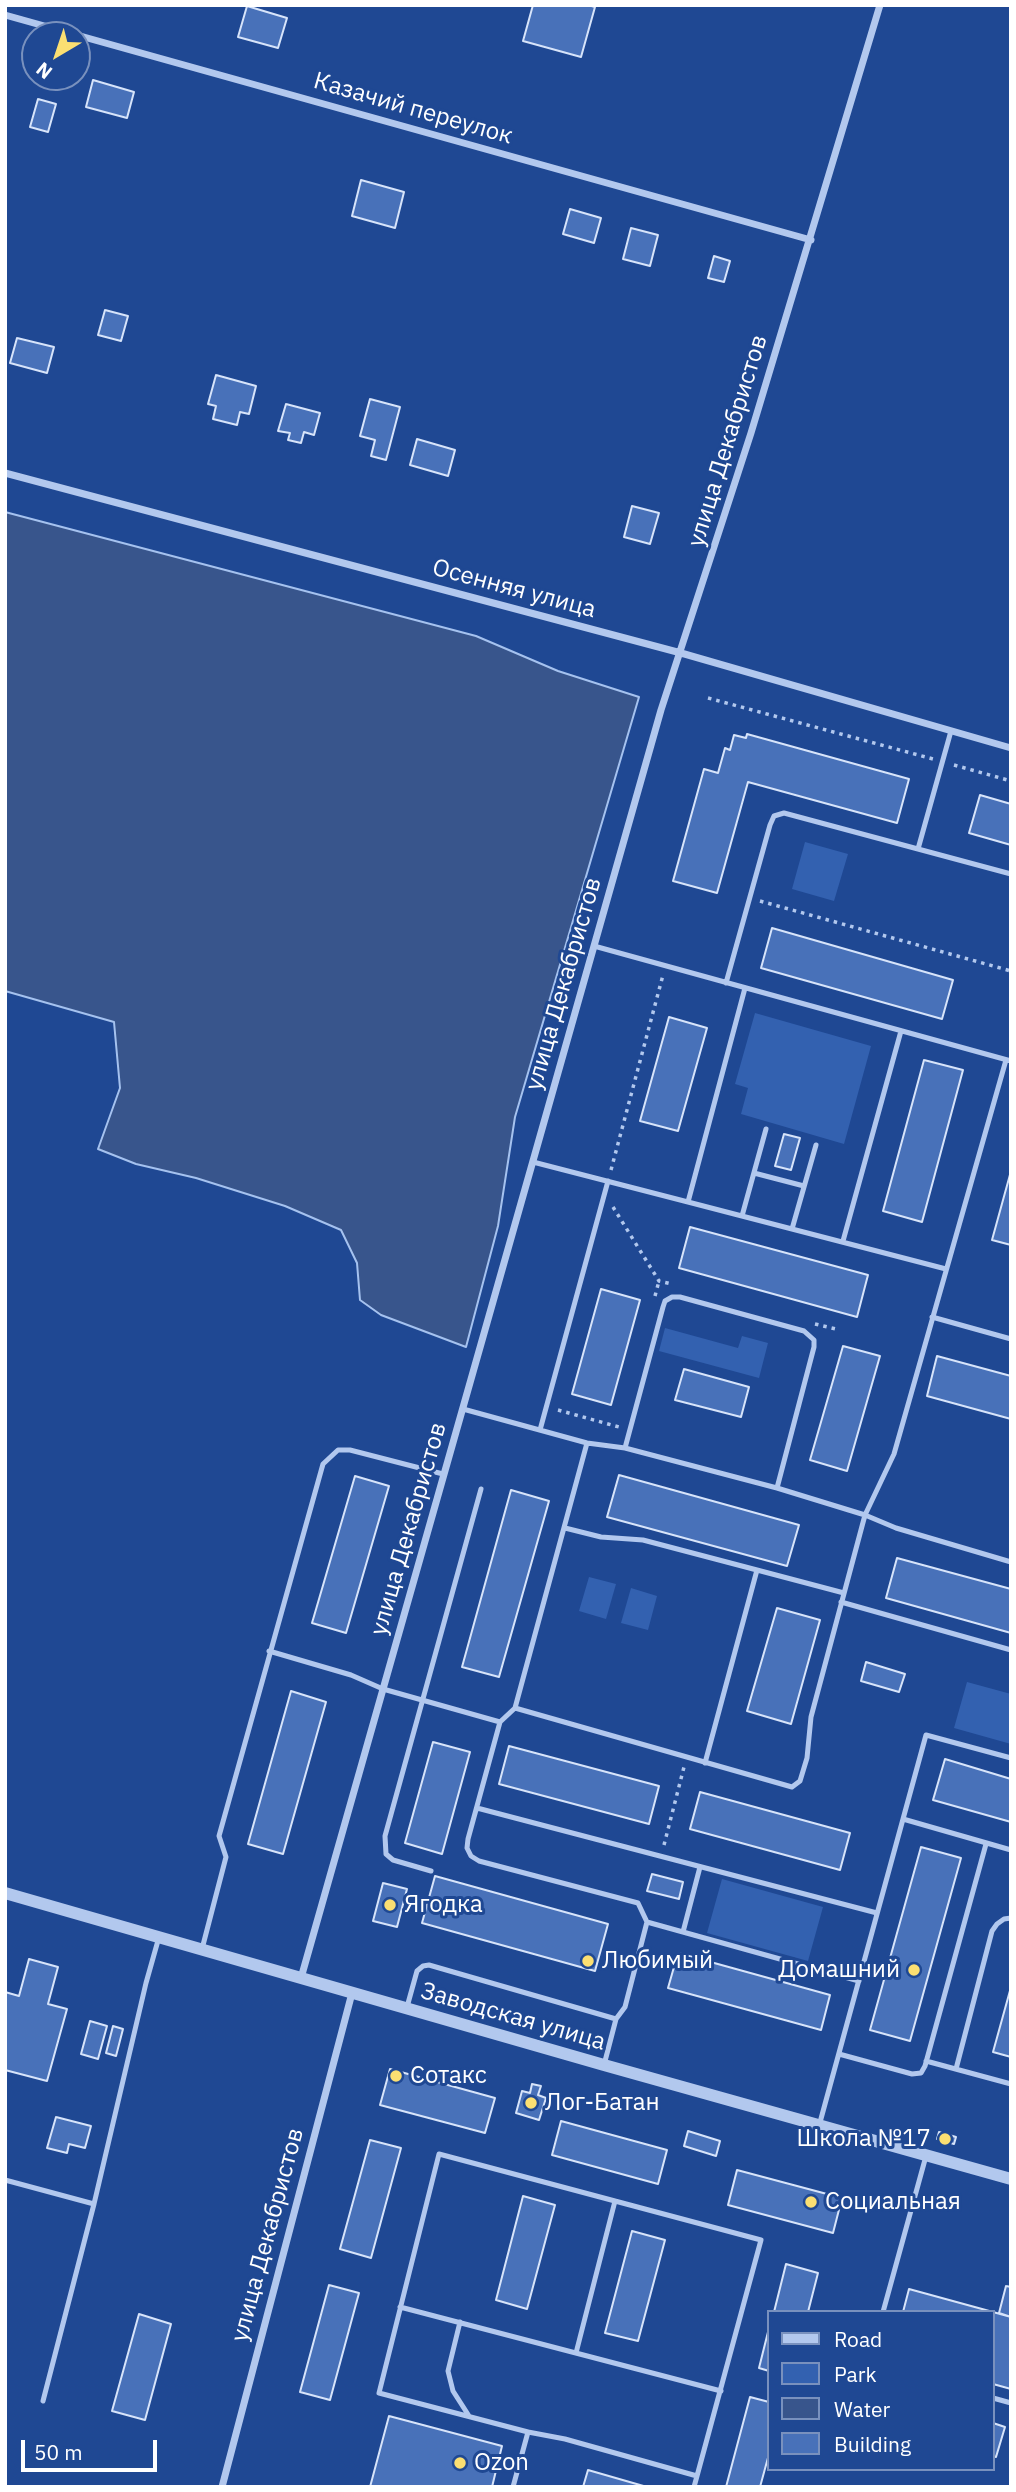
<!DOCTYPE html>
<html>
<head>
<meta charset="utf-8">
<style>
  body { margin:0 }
  #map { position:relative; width:1016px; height:2492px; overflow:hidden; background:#1f4893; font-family:"IBM Plex Sans",sans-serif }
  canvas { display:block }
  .frame { position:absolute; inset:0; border:7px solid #fff; pointer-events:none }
  .legend { position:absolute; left:767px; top:2310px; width:228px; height:161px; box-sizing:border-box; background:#1f4893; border:2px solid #7991be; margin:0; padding:9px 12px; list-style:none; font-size:21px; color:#fff }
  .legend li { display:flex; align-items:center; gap:14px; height:35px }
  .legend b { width:35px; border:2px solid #7991be }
  .north { position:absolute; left:21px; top:21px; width:70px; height:70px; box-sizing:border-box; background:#1f4893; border:2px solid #7991be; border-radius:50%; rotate:219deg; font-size:19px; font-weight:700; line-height:28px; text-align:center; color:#fff }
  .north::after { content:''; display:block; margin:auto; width:24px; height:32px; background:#fbdf72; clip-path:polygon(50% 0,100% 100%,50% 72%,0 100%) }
  .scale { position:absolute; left:21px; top:2440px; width:136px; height:32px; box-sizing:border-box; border:4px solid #fff; border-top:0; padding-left:9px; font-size:21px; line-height:24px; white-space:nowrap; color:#fff; -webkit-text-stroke:5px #1f4893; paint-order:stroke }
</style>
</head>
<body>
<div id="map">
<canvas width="1016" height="2492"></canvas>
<div class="frame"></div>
<ul class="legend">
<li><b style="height:9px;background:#b2c8ee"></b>Road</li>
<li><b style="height:19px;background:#3361b0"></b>Park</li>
<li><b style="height:19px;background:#38558c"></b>Water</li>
<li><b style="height:19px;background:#4871b9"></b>Building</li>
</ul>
<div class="north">N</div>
<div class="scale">50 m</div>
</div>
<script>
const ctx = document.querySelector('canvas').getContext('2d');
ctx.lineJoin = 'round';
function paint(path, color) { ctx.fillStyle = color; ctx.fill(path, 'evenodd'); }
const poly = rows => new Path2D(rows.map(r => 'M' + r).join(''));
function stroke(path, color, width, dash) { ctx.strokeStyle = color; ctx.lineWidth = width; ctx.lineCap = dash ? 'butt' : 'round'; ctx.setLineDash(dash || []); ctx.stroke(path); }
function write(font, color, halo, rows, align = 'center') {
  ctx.font = font + ' "IBM Plex Sans",sans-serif'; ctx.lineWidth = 6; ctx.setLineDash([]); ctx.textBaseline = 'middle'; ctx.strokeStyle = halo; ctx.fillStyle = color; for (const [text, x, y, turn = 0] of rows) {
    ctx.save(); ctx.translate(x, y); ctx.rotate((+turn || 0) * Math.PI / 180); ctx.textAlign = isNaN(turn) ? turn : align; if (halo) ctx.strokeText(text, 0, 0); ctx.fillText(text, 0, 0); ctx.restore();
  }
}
const green = poly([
  [805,842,848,854,834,901,792,889],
  [755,1013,871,1046,844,1144,741,1114,748,1088,735,1084],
  [665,1328,738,1348,742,1336,768,1343,759,1378,659,1351],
  [589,1577,616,1584,606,1619,579,1611],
  [631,1588,657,1596,648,1630,621,1623],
  [967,1682,1011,1694,1011,1744,954,1728],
  [722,1879,823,1907,808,1961,707,1933]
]);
const water = poly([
  [5,512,476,636,558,671,639,697,515,1117,498,1226,466,1347,381,1315,360,1300,357,1263,341,1230,285,1206,196,1178,136,1164,98,1149,120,1088,114,1022,5,991,5,512]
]);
const building = poly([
  [533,5,588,5,595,7,581,57,523,41,533,5],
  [247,6,287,18,278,48,238,37,247,6],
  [93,80,134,92,127,118,86,107,93,80],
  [38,99,56,104,48,132,30,127,38,99],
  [361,180,404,192,395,228,352,216,361,180],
  [570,209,601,218,594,243,563,234,570,209],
  [631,228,658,235,650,266,623,259,631,228],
  [714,256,730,261,724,282,708,278,714,256],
  [105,310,128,316,121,341,98,335,105,310],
  [17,338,54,347,47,373,10,363,17,338],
  [216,375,256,386,249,414,240,412,237,425,213,419,216,406,208,404,216,375],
  [370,399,400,407,386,460,371,456,375,440,360,436,370,399],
  [286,404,320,413,314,435,304,432,301,443,288,440,290,433,278,431,286,404],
  [417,439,455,450,448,476,410,465,417,439],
  [632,506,659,513,650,544,624,537,632,506],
  [747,734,909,779,897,823,748,782,717,893,673,881,704,769,718,773,725,748,730,750,734,735,746,738,747,734],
  [980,795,1011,804,1011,845,969,833,980,795],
  [772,928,953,980,942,1019,761,968,772,928],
  [669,1017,707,1028,678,1131,640,1121,669,1017],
  [924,1060,963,1070,922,1222,883,1211,924,1060],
  [784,1134,800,1138,791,1170,775,1166,784,1134],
  [1011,1171,1011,1245,992,1240,1011,1171],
  [690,1227,868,1275,857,1317,679,1268,690,1227],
  [601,1289,640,1300,611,1405,572,1394,601,1289],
  [843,1346,880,1356,847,1471,810,1460,843,1346],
  [937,1356,1011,1376,1011,1419,927,1396,937,1356],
  [684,1369,749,1387,741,1417,675,1400,684,1369],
  [619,1475,799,1525,787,1566,607,1517,619,1475],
  [355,1476,389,1486,346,1633,312,1623,355,1476],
  [511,1490,549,1501,499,1677,462,1667,511,1490],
  [897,1558,1011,1589,1011,1633,886,1598,897,1558],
  [777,1608,820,1620,791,1724,747,1711,777,1608],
  [866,1662,905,1674,899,1692,861,1681,866,1662],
  [291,1691,326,1702,283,1854,248,1844,291,1691],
  [433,1742,470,1752,442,1854,405,1843,433,1742],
  [509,1746,659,1786,649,1824,499,1784,509,1746],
  [945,1759,1011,1779,1011,1822,933,1800,945,1759],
  [700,1792,850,1833,840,1870,690,1829,700,1792],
  [921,1847,961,1858,910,2041,870,2030,921,1847],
  [652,1874,683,1882,679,1899,647,1891,652,1874],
  [435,1876,608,1924,595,1971,422,1923,435,1876],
  [383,1883,407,1889,397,1927,373,1921,383,1883],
  [678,1953,830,1995,821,2030,668,1988,678,1953],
  [29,1959,58,1967,48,2004,67,2009,47,2081,5,2070,5,1992,19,1996,29,1959],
  [1011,1987,1011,2057,993,2052,1011,1987],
  [90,2021,107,2026,98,2059,81,2054,90,2021],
  [113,2026,123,2029,116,2056,106,2053,113,2026],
  [390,2069,495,2098,485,2133,380,2105,390,2069],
  [532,2084,541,2086,538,2095,546,2098,539,2120,516,2113,522,2091,530,2093,532,2084],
  [56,2117,91,2126,85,2148,69,2144,67,2153,47,2148,56,2117],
  [561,2121,667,2150,658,2184,552,2155,561,2121],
  [688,2131,720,2141,716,2156,684,2146,688,2131],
  [939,2132,956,2137,954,2144,937,2139,939,2132],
  [370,2140,401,2148,371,2258,340,2249,370,2140],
  [737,2170,842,2198,833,2233,728,2205,737,2170],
  [523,2196,555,2205,527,2309,496,2300,523,2196],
  [632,2231,665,2240,638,2341,605,2333,632,2231],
  [786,2264,818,2273,808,2312,774,2312,786,2264],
  [329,2285,359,2293,330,2400,300,2392,329,2285],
  [1006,2286,1011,2287,1011,2317,999,2313,1006,2286],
  [909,2289,993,2312,903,2312,909,2289],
  [993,2312,1011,2317,1011,2389,993,2384,993,2312],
  [139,2314,171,2324,145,2420,112,2411,139,2314],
  [769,2328,769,2371,759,2368,769,2328],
  [750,2397,769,2402,769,2454,760,2487,726,2487,750,2397],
  [389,2416,502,2446,492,2487,370,2487,389,2416],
  [993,2423,1005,2427,996,2457,993,2456,993,2423],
  [588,2470,647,2487,583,2487,588,2470]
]);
const path = poly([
  [708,698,933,759],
  [954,765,1011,781],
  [760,901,1011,971],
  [611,1170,663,975],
  [613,1207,659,1281,672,1284],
  [655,1296,659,1281],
  [815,1324,836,1329],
  [558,1410,619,1427,620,1425],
  [664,1845,684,1767]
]);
const service = poly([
  [918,849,951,731],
  [594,946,1011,1061],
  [726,983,770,825,774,816,784,813,1011,874],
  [745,988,688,1202,946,1269],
  [533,1162,688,1202],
  [754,1173,804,1186],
  [742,1216,766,1129],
  [792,1229,816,1145],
  [843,1241,901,1031],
  [932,1317,1011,1339],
  [463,1409,587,1443,625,1448,777,1488,865,1515,896,1528,1011,1562],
  [540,1430,608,1181],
  [625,1448,663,1307,665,1301,672,1297,680,1297,804,1331,814,1340,814,1347,777,1488],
  [565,1528,601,1537,643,1540,757,1570,705,1763],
  [757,1570,844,1593],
  [841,1602,1011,1650],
  [269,1651,351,1675,383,1689,500,1722,515,1708,792,1787,800,1781,807,1758,811,1717,865,1515,894,1454,1006,1060],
  [515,1708,587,1443],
  [500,1722,468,1839,467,1848,471,1856,479,1861,638,1903,647,1922,625,2007,616,2019,604,2065],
  [477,1808,877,1913],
  [903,1819,1011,1850],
  [431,1871,393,1860,386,1854,385,1836,481,1489],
  [647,1922,859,1981],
  [683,1932,700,1867],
  [202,1949,226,1857,219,1836,323,1464,338,1450,350,1450,443,1474],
  [407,2007,417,1971,423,1966,429,1965,616,2019],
  [839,2054,912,2074,921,2073,925,2066,986,1844],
  [926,2061,1011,2084],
  [956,2069,992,1931,997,1924,1004,1919,1011,1918],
  [819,2126,926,1735,1011,1758],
  [5,2180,94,2204],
  [400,2307,721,2391],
  [883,2312,926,2156],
  [460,2322,448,2371,453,2391,469,2416],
  [576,2353,615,2201],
  [993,2398,1011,2403],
  [43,2401,94,2204,146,1983,159,1937],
  [513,2487,528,2432,379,2393,439,2154,761,2240,697,2476,565,2439,528,2432],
  [694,2487,697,2476]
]);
const minor = poly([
  [5,15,811,240],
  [5,473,681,653,1011,748],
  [301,1978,661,710,751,433,880,5],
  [222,2487,352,1993]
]);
const tertiary = poly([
  [5,1893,604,2065,1011,2179]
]);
const markers = [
  [390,1905,7,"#fbdf72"],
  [588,1961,7,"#fbdf72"],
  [914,1970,7,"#fbdf72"],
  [396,2076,7,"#fbdf72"],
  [531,2103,7,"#fbdf72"],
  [945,2139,7,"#fbdf72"],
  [811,2202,7,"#fbdf72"],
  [460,2463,7,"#fbdf72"]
];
const streetNames = [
  ["Казачий переулок",413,109,16],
  ["улица Декабристов",728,441,-73],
  ["Осенняя улица",514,589,15],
  ["улица Декабристов",564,984,-74],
  ["улица Декабристов",409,1529,-74],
  ["Заводская улица",513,2017,16],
  ["улица Декабристов",268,2235,-75]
];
const poiNames = [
  ["Ягодка",404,1905],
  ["Любимый",602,1961],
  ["Домашний",900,1970,"right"],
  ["Сотакс",410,2076],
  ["Лог-Батан",545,2103],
  ["Школа №17",931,2139,"right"],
  ["Социальная",825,2202],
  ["Ozon",474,2463]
];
paint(green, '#3361b0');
paint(water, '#38558c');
stroke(water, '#a5c2ef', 2);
paint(building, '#4871b9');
stroke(building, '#d7e4fa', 2);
stroke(path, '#b2c8ee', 3.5, [3.5, 5]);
stroke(service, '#b2c8ee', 5);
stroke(minor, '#b2c8ee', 7);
stroke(tertiary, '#b2c8ee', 12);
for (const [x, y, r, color] of markers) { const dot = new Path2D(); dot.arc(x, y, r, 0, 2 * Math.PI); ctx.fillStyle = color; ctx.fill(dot); stroke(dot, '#1f4893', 2.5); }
write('24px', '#fff', '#1f4893', streetNames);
write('24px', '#fff', '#1f4893', poiNames, 'left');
</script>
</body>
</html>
